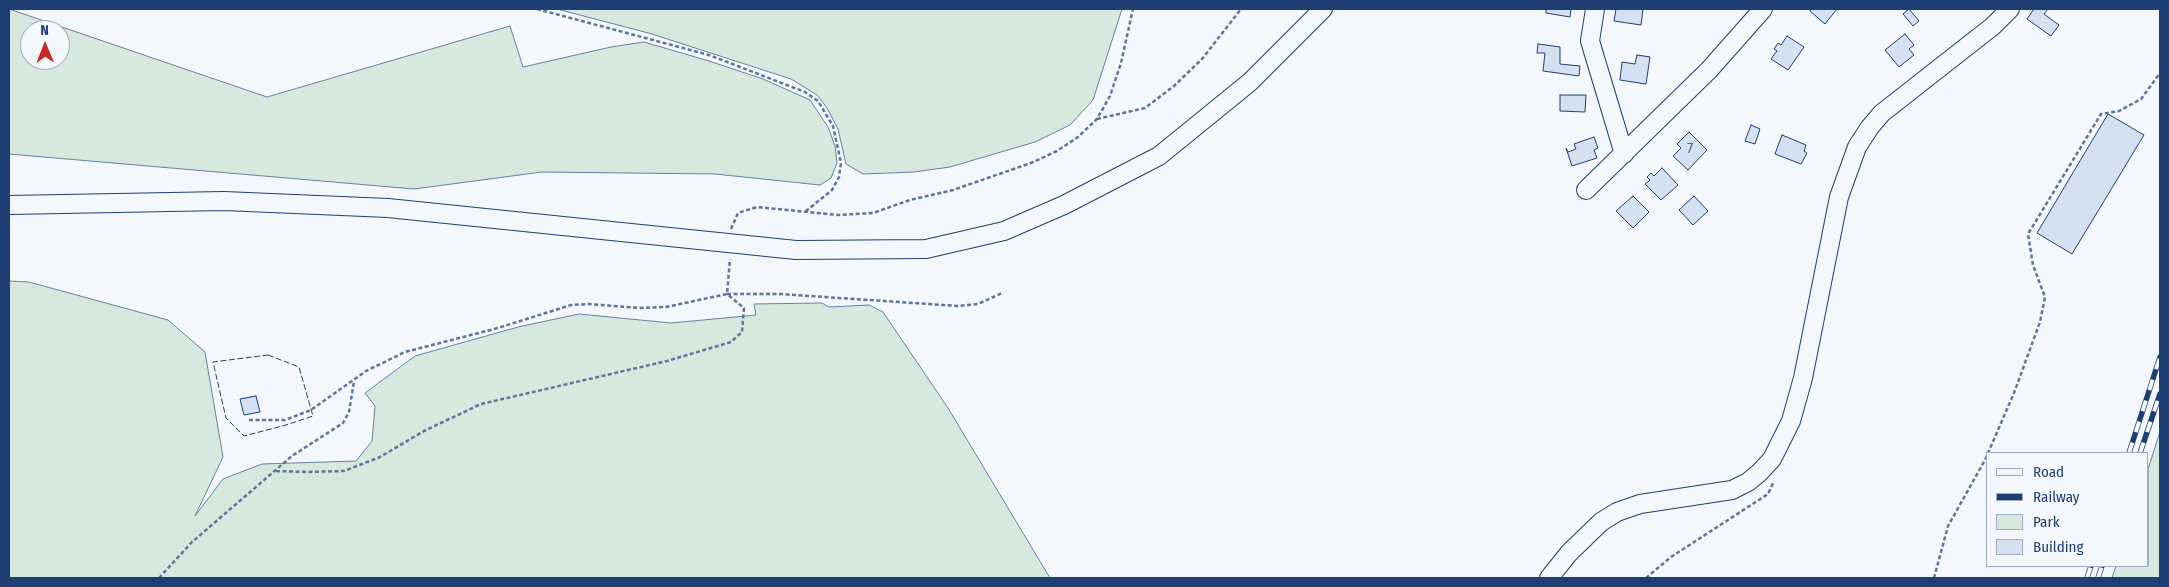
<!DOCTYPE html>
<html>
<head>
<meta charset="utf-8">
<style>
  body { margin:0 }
  #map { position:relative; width:2169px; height:587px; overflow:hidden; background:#f4f7fb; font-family:"Fira Sans Condensed",sans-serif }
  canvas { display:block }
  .frame { position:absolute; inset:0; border:10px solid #1d3f73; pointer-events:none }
  .legend { position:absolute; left:1986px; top:452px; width:162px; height:115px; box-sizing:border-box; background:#f4f7fb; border:1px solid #9eadc5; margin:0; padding:6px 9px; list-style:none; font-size:15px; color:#1d3f73 }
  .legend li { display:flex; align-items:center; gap:10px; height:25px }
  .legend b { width:25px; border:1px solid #9eadc5 }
  .north { position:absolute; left:20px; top:20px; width:50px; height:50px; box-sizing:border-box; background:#f4f7fb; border:1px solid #9eadc5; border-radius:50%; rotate:359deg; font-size:14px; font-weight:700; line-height:20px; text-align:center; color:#1d3f73 }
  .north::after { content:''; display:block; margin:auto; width:18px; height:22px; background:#c62828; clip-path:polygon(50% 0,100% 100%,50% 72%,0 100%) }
</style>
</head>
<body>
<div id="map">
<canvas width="2169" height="587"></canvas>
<div class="frame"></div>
<ul class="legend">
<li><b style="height:6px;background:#f4f7fb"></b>Road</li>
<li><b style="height:6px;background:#1d3f73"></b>Railway</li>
<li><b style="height:14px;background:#d7e8df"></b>Park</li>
<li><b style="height:14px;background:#d5e0f0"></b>Building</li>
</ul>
<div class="north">N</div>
</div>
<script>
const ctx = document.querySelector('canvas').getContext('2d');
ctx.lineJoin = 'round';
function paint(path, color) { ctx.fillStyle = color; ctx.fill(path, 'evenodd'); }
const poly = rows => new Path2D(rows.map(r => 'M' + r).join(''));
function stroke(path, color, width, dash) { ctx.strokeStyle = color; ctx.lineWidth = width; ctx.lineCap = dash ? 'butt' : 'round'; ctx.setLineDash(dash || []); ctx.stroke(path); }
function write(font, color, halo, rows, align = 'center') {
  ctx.font = font + ' "Fira Sans Condensed",sans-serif'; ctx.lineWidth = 4; ctx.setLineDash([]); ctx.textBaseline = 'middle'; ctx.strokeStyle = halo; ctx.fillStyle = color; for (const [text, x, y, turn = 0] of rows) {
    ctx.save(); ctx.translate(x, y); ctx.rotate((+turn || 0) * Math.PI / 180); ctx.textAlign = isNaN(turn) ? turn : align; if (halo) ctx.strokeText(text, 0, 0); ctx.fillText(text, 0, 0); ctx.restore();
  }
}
const green = poly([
  [9,9,267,97,510,26,523,67,611,47,644,42,709,61,763,79,810,100,828,127,835,146,837,163,831,178,820,185,715,174,542,172,414,189,9,154,9,9],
  [30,30,60,30,60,60,30,60,30,30],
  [557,9,1122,9,1093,100,1070,125,1035,142,950,167,914,172,863,174,846,164,838,129,827,108,817,95,791,79,652,34,557,9],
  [9,281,29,282,168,320,205,352,223,457,195,516,223,479,262,464,356,461,372,441,375,406,365,393,415,356,518,327,579,314,671,323,756,315,754,304,822,303,829,307,869,305,883,312,948,408,1050,578,9,578,9,281],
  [2160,432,2160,578,2112,578,2116,566,2148,566,2148,469,2160,432]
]);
const building = poly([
  [1546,9,1571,9,1570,17,1546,13,1546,9],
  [1616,9,1643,9,1641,25,1614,21,1616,9],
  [1811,9,1837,9,1825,24,1810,11,1811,9],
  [1909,9,1919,21,1913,26,1903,14,1909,9],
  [2034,9,2048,9,2044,14,2059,25,2051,36,2027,19,2034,9],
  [1905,34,1914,45,1909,49,1914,55,1899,67,1885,50,1905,34],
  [1787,36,1804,47,1788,70,1771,59,1777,51,1774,49,1778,43,1781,45,1787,36],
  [1538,44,1560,47,1560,64,1580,66,1579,76,1543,71,1545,53,1537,53,1538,44],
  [1637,55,1650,57,1646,84,1620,80,1622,62,1635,64,1637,55],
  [1560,95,1586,95,1585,112,1560,111,1560,95],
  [2108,114,2144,135,2072,254,2037,233,2108,114],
  [1751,125,1760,129,1755,144,1745,141,1751,125],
  [1689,132,1707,150,1688,170,1673,156,1681,148,1677,144,1689,132],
  [1782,135,1806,145,1804,151,1807,153,1801,164,1775,154,1782,135],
  [1594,137,1598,148,1594,150,1597,158,1572,166,1566,148,1568,152,1576,149,1574,144,1594,137],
  [1662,168,1678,185,1661,200,1645,184,1650,180,1647,177,1651,173,1654,176,1662,168],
  [1633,196,1649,212,1633,228,1616,211,1633,196],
  [1694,196,1708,211,1693,225,1679,210,1694,196],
  [256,396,260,412,244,415,240,399,256,396]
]);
const path = poly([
  [537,9,709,55,805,92,818,101,833,126,841,163,839,177,832,190,806,211],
  [1097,119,1145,108,1174,86,1202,59,1241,9],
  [731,229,738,213,757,207,838,215,873,213,910,200,953,190,1031,163,1057,151,1078,137,1097,119,1110,96,1121,63,1133,9],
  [249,420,285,420,311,410,366,371,405,352,498,328,571,305,589,304,640,308,666,307,727,294,730,259],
  [276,471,307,472,344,471,380,457,424,431,481,404,667,361,731,342,742,332,744,308,727,294,780,294,958,306,978,304,1002,293],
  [159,578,192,542,292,456,343,423,349,412,354,381],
  [1646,578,1671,557,1768,494,1774,481],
  [1934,578,1948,526,1985,460,2014,393,2040,322,2045,297,2033,265,2028,234,2101,114,2119,111,2141,99,2160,73]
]);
const minor = poly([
  [1595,9,1590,41,1624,154],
  [1586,190,1709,70,1763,9],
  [9,205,224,201,388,208,796,250,926,249,1004,231,1064,205,1159,156,1250,82,1323,9],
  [1549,578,1569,553,1601,522,1617,512,1640,504,1732,490,1748,482,1759,473,1772,459,1791,421,1803,378,1839,197,1857,147,1870,127,1882,113,1993,26,2010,9]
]);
const rail = poly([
  [2129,453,2160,357],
  [2140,453,2160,394],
  [2087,578,2091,566],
  [2098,578,2102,566]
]);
const fence = poly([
  [268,355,299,367,313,416,286,425,244,436,226,418,213,362,268,355]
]);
const numberNames = [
  ["7",1690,149]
];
paint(green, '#d7e8df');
stroke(green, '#687fa3', 1);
paint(building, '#d5e0f0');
stroke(building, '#1d3f73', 1);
stroke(minor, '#1d3f73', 20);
stroke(path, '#5e769c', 2.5, [4, 2.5]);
stroke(minor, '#f4f7fb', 18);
stroke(rail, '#1d3f73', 5.5);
stroke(rail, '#f4f7fb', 4, [11]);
stroke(fence, '#1d3f73', 1, [6, 2.5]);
write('15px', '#4b6792', null, numberNames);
</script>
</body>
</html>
